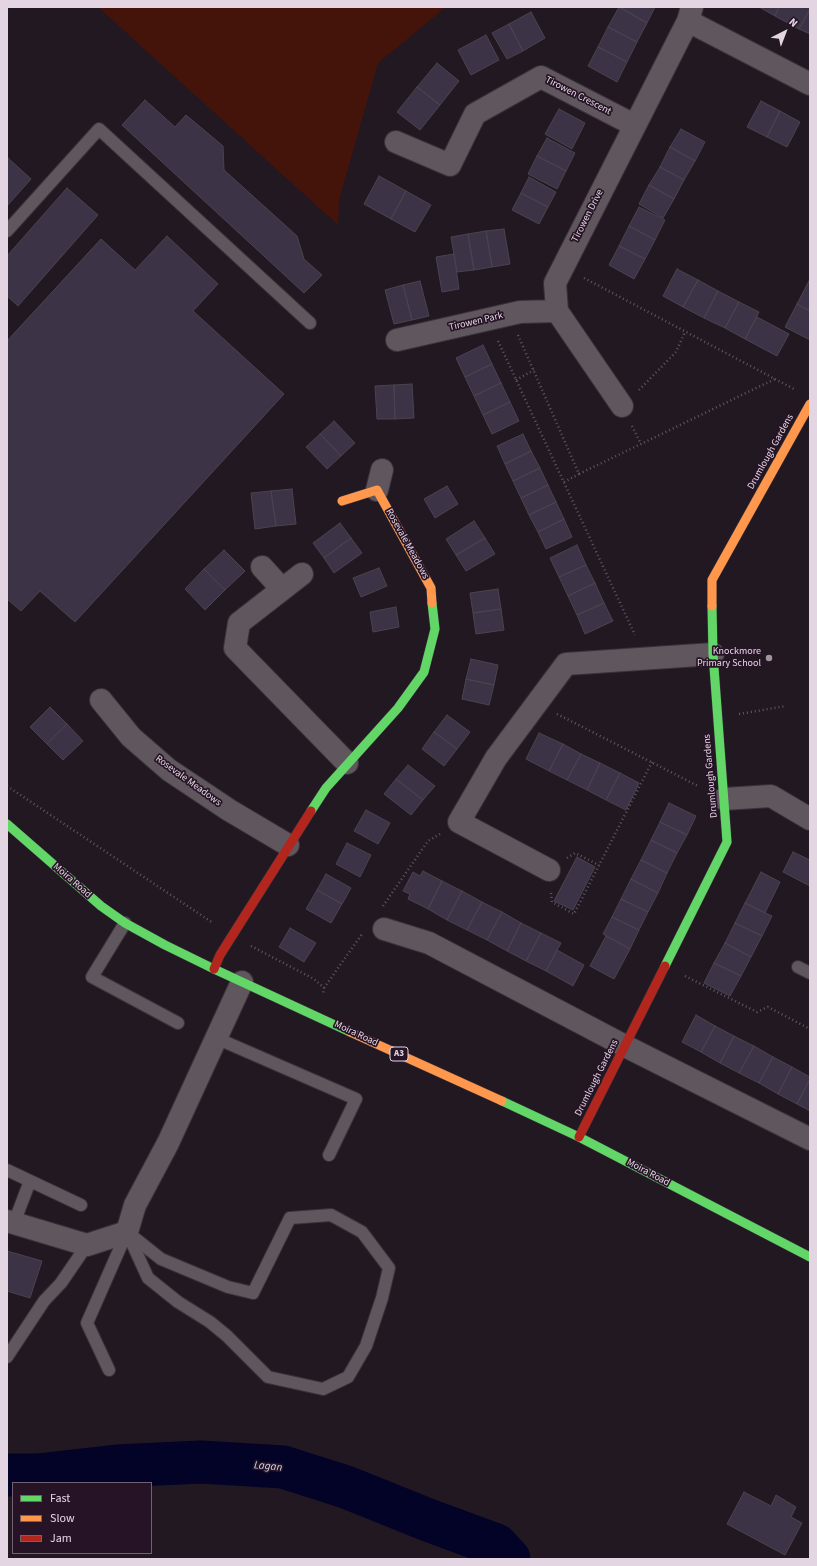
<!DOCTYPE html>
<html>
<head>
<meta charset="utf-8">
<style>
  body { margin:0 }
  #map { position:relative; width:817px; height:1566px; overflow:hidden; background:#221822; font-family:"Source Sans 3",sans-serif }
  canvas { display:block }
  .frame { position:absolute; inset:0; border:8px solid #e3d6e2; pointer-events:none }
  .legend { position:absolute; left:12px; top:1482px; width:140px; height:72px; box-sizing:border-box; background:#261426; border:1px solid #726271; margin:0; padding:5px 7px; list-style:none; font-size:12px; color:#e3d6e2 }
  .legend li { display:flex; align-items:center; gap:8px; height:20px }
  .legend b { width:20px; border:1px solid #726271 }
  .north { position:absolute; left:765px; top:12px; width:40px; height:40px; -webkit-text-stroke:3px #261426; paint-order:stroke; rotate:42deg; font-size:11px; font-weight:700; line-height:16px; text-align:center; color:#e3d6e2 }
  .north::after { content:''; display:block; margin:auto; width:14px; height:18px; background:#e3d6e2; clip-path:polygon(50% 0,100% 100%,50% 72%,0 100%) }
</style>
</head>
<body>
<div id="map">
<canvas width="817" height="1566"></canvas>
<div class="frame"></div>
<ul class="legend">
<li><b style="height:5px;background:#63d668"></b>Fast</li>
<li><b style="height:5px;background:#ff974d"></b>Slow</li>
<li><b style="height:5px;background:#b3261e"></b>Jam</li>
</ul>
<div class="north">N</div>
</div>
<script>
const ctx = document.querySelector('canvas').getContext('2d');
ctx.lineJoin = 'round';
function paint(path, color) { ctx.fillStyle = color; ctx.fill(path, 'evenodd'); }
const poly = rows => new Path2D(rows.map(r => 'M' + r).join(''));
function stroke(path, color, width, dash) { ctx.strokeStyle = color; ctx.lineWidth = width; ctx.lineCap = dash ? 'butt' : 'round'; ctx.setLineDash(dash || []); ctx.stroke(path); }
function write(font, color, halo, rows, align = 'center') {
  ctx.font = font + ' "Source Sans 3",sans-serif'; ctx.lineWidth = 3.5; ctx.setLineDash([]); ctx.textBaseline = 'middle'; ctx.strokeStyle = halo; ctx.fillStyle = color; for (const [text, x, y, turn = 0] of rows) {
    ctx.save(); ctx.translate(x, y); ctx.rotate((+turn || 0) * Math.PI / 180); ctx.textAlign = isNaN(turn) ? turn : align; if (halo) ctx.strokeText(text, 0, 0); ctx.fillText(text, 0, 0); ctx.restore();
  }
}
const green = poly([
  [98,7,446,7,378,63,339,200,338,225]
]);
const river = poly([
  [7,1475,37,1475,117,1466,201,1462,283,1467,346,1487,428,1520,496,1545,509,1559]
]);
const building = poly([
  [619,7,647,23,637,42,608,27,619,7],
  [619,7,655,7,647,23,619,7],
  [759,7,779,7,775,16,759,7],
  [779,7,810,7,810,9,799,29,775,16,779,7],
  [810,9,810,34,799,29,810,9],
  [531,12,545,38,523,51,509,24,531,12],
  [509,24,523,51,507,59,492,33,509,24],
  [608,27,637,42,627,62,598,47,608,27],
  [486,35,499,60,471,75,458,50,486,35],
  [598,47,627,62,617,82,588,66,598,47],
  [437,63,459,81,440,105,417,87,437,63],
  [417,87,440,105,420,130,397,112,417,87],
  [145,100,175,127,186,115,223,146,224,170,297,236,304,259,322,275,304,293,122,125,145,100],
  [761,101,780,111,767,137,747,127,761,101],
  [559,109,585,123,572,149,545,134,559,109],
  [780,111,800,122,787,147,767,137,780,111],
  [681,129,705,142,695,161,670,147,681,129],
  [547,138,575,153,566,171,537,156,547,138],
  [670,147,695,161,684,180,660,167,670,147],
  [537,156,566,171,557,189,528,174,537,156],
  [8,158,31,179,7,206,7,159,8,158],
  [660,167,684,180,674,199,649,185,660,167],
  [379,176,406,191,391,219,364,204,379,176],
  [529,177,556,192,548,207,521,193,529,177],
  [649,185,674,199,663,218,639,204,649,185],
  [67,188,98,215,18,306,7,296,7,256,67,188],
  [406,191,431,205,415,232,391,219,406,191],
  [521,193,548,207,539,224,512,210,521,193],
  [639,207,665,220,655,240,629,226,639,207],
  [629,226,655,240,645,259,619,246,629,226],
  [504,229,510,264,492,267,486,231,504,229],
  [486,231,492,267,474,270,468,234,486,231],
  [468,234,474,270,457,272,451,237,468,234],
  [167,236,218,284,193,311,284,394,75,622,40,591,21,611,7,599,7,341,101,239,135,270,167,236],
  [619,246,645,259,634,279,609,265,619,246],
  [454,254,459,289,442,292,436,257,454,254],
  [677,269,698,280,683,307,663,296,677,269],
  [698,280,718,291,704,318,683,307,698,280],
  [420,281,429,316,412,320,403,285,420,281],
  [809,281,810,282,810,311,797,304,809,281],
  [403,285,412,320,394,324,385,290,403,285],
  [718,291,739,302,725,328,704,318,718,291],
  [739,302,759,312,745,339,725,328,739,302],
  [797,304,810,311,810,340,785,327,797,304],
  [757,317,789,334,777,356,745,339,757,317],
  [483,345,492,364,465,377,456,358,483,345],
  [492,364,501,383,474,396,465,377,492,364],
  [501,383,510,402,483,415,474,396,501,383],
  [412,384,414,418,395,419,394,385,412,384],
  [394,385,395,419,377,419,375,386,394,385],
  [510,402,519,421,492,434,483,415,510,402],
  [334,421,355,443,341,456,320,434,334,421],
  [320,434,341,456,327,469,306,447,320,434],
  [523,434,531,451,505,464,497,446,523,434],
  [531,451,540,468,513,481,505,464,531,451],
  [540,468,548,485,521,498,513,481,540,468],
  [548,485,556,502,529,515,521,498,548,485],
  [447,486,458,504,435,518,424,499,447,486],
  [292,489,296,524,276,526,271,491,292,489],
  [271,491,276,526,255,529,251,493,271,491],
  [556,502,564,519,538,532,529,515,556,502],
  [564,519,572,537,546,549,538,532,564,519],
  [474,521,485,538,456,555,446,539,474,521],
  [340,523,351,538,324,558,313,543,340,523],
  [351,538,362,553,334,573,324,558,351,538],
  [485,538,495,554,466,571,456,555,485,538],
  [577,545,586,565,559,577,550,558,577,545],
  [224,550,245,571,225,590,204,569,224,550],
  [586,565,595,583,568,596,559,577,586,565],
  [379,568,387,586,361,597,353,578,379,568],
  [204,569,225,590,205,610,185,589,204,569],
  [595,583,604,603,577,615,568,596,595,583],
  [498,589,501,609,473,613,470,593,498,589],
  [604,603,613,621,585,634,577,615,604,603],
  [396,607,399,627,373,632,370,612,396,607],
  [501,609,504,630,476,634,473,613,501,609],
  [471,659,498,665,494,685,466,679,471,659],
  [466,679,494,685,489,705,462,699,466,679],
  [50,707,67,724,47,744,30,727,50,707],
  [447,715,470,732,457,749,434,732,447,715],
  [67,724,83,741,63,760,47,744,67,724],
  [434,732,457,749,444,766,422,749,434,732],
  [539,733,563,744,549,771,526,759,539,733],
  [563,744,581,754,567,780,549,771,563,744],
  [581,754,600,763,587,790,567,780,581,754],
  [600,763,620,773,606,800,587,790,600,763],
  [408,765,435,786,423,800,396,779,408,765],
  [620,773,639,783,626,810,606,800,620,773],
  [396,779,423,800,411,815,384,794,396,779],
  [669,803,696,816,687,835,660,822,669,803],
  [366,810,390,823,378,844,354,831,366,810],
  [660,822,687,835,677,853,651,840,660,822],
  [651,840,677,853,667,873,641,860,651,840],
  [347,843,371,855,360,877,336,864,347,843],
  [793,852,810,860,810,886,783,872,793,852],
  [577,857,595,867,573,910,554,901,577,857],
  [641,860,667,873,658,893,631,879,641,860],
  [423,871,442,881,428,909,408,899,410,894,403,891,413,872,420,876,423,871],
  [761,872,780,882,765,913,745,903,761,872],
  [326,874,351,888,342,904,317,890,326,874],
  [631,879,658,893,648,912,621,899,631,879],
  [442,881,462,891,447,920,428,909,442,881],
  [317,890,342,904,331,923,306,909,317,890],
  [462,891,482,902,467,930,447,920,462,891],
  [621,899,648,912,639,930,612,917,621,899],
  [482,902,502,912,487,940,467,930,482,902],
  [745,903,772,916,762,936,735,923,745,903],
  [502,912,521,923,507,951,487,940,502,912],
  [612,917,639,930,630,949,603,934,612,917],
  [521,923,541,933,526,961,507,951,521,923],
  [735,923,762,936,751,957,725,943,735,923],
  [290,928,316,943,304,962,279,947,290,928],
  [541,933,561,943,546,971,526,961,541,933],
  [606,936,630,949,614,979,590,966,606,936],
  [725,943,751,957,741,976,714,963,725,943],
  [557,950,584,965,573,986,546,971,557,950],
  [714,963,741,976,730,996,704,983,714,963],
  [696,1015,715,1026,701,1052,682,1042,696,1015],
  [715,1026,734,1036,720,1063,701,1052,715,1026],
  [734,1036,754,1046,739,1073,720,1063,734,1036],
  [754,1046,773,1057,759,1083,739,1073,754,1046],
  [773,1057,792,1067,778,1094,759,1083,773,1057],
  [792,1067,810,1077,810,1079,797,1104,778,1094,792,1067],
  [810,1079,810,1111,797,1104,810,1079],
  [7,1251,42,1261,30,1298,7,1291,7,1251],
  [744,1492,771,1506,776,1495,796,1507,791,1517,802,1523,785,1555,727,1524,744,1492]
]);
const path = poly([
  [584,278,794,389],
  [518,335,579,474,775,379],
  [498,341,635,635],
  [516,380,534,370],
  [639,390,676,352,685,332],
  [632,426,641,444],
  [564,482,579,474],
  [557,714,698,786],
  [739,714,786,706],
  [7,786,213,923],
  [567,858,575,853,599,865],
  [551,893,552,902,574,914,652,762],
  [383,906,428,841,440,834],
  [251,946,314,979,324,988,323,995],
  [685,976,757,1012,768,1007,810,1029],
  [324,988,362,934]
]);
const lane = poly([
  [7,231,99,129,310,323],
  [125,923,92,977,178,1023],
  [798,967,810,973],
  [216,1038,356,1099,329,1155],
  [7,1170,81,1205],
  [331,1215,362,1232,389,1268,382,1298,366,1346,348,1377,323,1389,268,1377,227,1336,210,1322,178,1302,148,1278,127,1232,161,1259,228,1287,253,1293,290,1218,331,1215],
  [14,1223,30,1181],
  [7,1357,44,1301,61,1283,87,1245],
  [109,1370,87,1323,127,1232]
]);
const street = poly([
  [688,21,810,84],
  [396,142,450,165,475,114,541,77,634,125],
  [397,340,520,312,557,311],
  [622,406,557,311,555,283,688,21,692,7],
  [377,490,382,470],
  [262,567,282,589],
  [302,574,239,623,235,648,347,763],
  [101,700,131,737,169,770,229,810,288,845],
  [724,799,771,796,810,819],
  [549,870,459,822,496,758,566,664,713,654],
  [384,929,429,943,625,1046,810,1139],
  [7,1221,87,1245,127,1232,135,1205,168,1143,242,982]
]);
const fast = poly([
  [311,811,326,788,398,708,424,672,435,629,432,603],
  [7,824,101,906,125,923,165,945,214,969,350,1032],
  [665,966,727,842,713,654,712,606],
  [502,1101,579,1137,810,1257]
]);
const slow = poly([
  [342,501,377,490,431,588,432,603],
  [712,606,712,580,810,404],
  [350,1032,502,1101]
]);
const jam = poly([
  [214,969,220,955,311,811],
  [579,1137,665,966]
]);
const markers = [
  [769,658,4,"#9f949f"]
];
const shields = [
  [399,1054,18]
];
const shieldNames = [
  ["A3",399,1054]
];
const streetNames = [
  ["Tirowen Crescent",578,96,27],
  ["Tirowen Drive",588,216,-63],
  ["Tirowen Park",476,322,-13],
  ["Drumlough Gardens",771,452,-61],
  ["Rosevale Meadows",407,544,61],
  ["Drumlough Gardens",711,776,-95],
  ["Rosevale Meadows",188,781,36],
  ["Moira Road",72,881,41],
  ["Moira Road",356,1034,25],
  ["Drumlough Gardens",597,1078,-63],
  ["Moira Road",648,1173,28]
];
const poiNames = [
  ["Knockmore",761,652],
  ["Primary School",761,664]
];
const waterNames = [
  ["Lagan",268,1467,5]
];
paint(green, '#44140a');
stroke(river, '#030227', 43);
paint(building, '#3c3346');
stroke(building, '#4a444e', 1);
stroke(lane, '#3a323a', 14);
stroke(street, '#3a323a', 24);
stroke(fast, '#3a323a', 10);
stroke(slow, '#3a323a', 10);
stroke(jam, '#3a323a', 10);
stroke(path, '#5f585e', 2.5, [1, 3]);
stroke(lane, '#5f565e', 12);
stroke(street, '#5f565e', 22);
stroke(fast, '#63d668', 9);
stroke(slow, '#ff974d', 9);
stroke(jam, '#b3261e', 9);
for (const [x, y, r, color] of markers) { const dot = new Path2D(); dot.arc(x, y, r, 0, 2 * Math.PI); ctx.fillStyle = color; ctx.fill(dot); stroke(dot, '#261426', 1.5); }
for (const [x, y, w] of shields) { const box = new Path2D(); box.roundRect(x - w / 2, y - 7, w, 14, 3); ctx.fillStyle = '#261426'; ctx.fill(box); stroke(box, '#e3d6e2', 1); }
write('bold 9px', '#e3d6e2', null, shieldNames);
write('10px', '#e3d6e2', '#261426', streetNames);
write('10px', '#e3d6e2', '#261426', poiNames, 'right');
write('italic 11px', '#ccd8eb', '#261426', waterNames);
</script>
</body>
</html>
